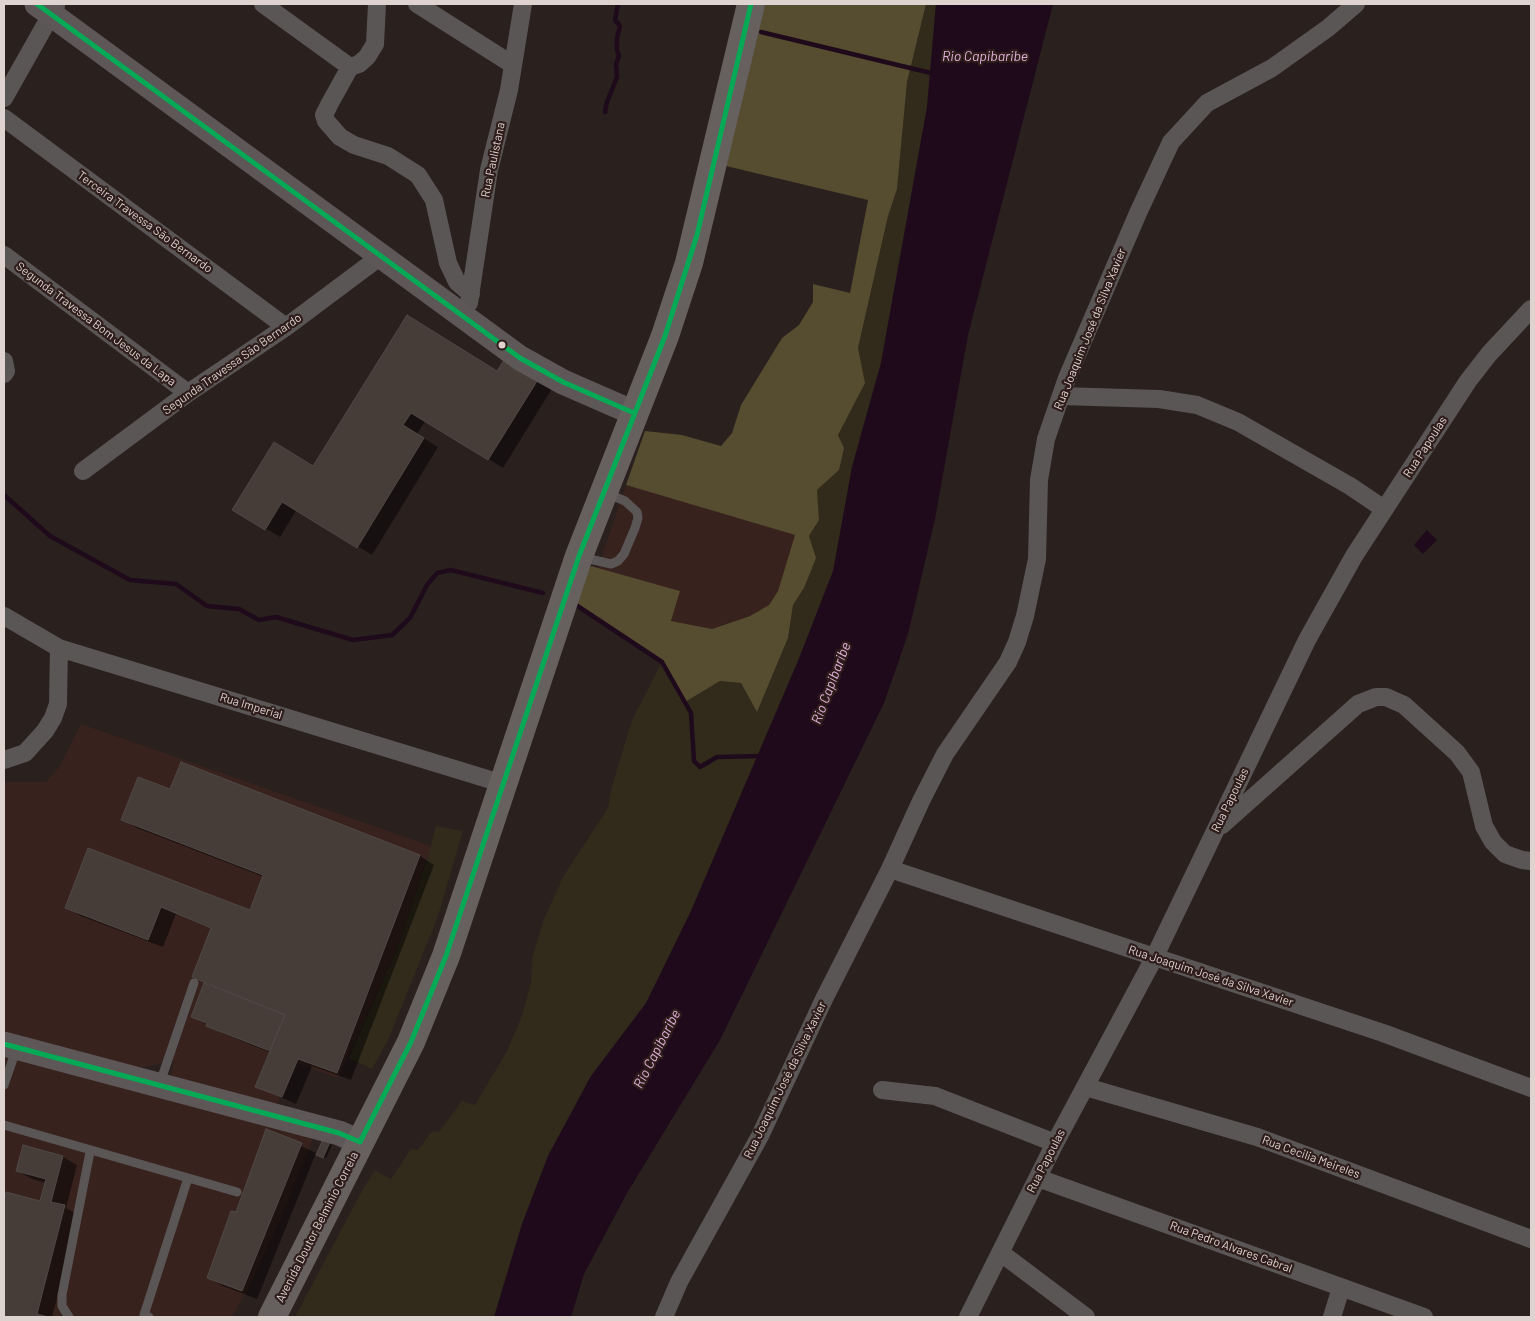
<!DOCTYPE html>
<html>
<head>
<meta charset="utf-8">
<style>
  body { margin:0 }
  #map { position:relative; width:1535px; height:1321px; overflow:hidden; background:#2a201e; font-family:Barlow,sans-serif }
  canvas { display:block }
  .frame { position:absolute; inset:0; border:5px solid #dfd3d0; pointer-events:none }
</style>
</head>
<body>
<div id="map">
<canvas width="1535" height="1321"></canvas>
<div class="frame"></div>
</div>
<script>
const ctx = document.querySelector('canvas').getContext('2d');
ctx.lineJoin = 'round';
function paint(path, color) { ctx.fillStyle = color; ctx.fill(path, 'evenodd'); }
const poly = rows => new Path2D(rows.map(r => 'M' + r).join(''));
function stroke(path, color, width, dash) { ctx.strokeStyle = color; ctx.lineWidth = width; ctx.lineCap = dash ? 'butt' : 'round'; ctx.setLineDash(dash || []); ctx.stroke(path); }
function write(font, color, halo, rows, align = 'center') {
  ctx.font = font + ' Barlow,sans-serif'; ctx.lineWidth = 4.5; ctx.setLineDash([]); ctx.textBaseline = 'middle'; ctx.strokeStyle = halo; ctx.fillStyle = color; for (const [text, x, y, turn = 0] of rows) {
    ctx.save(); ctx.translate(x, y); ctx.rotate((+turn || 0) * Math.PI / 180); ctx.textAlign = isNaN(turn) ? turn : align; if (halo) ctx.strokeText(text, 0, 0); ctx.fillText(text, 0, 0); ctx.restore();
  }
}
const built = poly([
  [626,485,795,535,778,591,769,605,752,615,712,629,671,621,680,591,598,568],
  [81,724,431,846,398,946,338,1078,294,1062,277,1104,176,1079,171,1074,174,1060,135,1069,4,1031,4,782,46,782,60,766],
  [4,1047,314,1136,279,1222,253,1279,232,1317,4,1317,4,1203,6,1193,4,1191]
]);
const green = poly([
  [926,4,936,4,927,107,881,363,852,467,834,571,798,661,691,911,646,1004,591,1076,548,1156,522,1224,494,1317,295,1317,364,1187,375,1171,391,1179,411,1149,418,1150,432,1131,439,1132,462,1101,475,1105,507,1051,522,1016,531,982,532,958,544,919,564,875,608,808,611,790,632,720,662,662,685,702,720,681,741,683,757,711,788,638,793,605,804,588,809,536,819,520,817,490,839,470,844,448,838,435,864,383,858,348,888,216,897,189,907,82],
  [436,826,463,831,437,919,389,1038,372,1069,349,1058,398,946,426,863]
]);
const forest = poly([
  [765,4,926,4,907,82,897,189,888,216,858,348,865,383,838,435,844,448,839,470,817,490,819,520,809,536,816,558,804,588,793,605,788,638,757,712,741,683,720,681,685,702,662,662,576,605,581,583,591,566,680,591,671,621,712,629,750,616,769,605,778,591,795,535,626,485,645,431,682,435,721,446,732,433,741,405,782,338,799,325,813,302,813,284,850,293,868,200,726,166]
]);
const water = poly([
  [936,4,1053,4,968,335,935,519,908,634,884,703,720,1040,627,1193,584,1274,571,1317,494,1317,522,1224,548,1156,591,1076,646,1003,691,911,798,661,833,571,852,467,881,363,927,107],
  [1427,530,1437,540,1423,554,1414,545]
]);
const shadow = poly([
  [407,317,498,372,506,359,553,387,503,468,426,420,417,434,438,447,372,555,297,509,280,537,233,509,314,468],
  [181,764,420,856,434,865,351,1080,312,1066,296,1104,256,1086,271,1053,222,1033,192,1016,205,983,194,977,212,929,176,914,163,947,81,916,67,908,89,849,251,912,264,877,137,828,123,819,171,791],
  [267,1130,316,1153,257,1299,223,1286,209,1278,236,1214],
  [324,1141,332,1145,326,1158,318,1154],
  [63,1157,77,1165,66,1208,79,1215,52,1317,4,1317,4,1208,7,1194,41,1203,46,1183,32,1179,18,1171]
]);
const stream = poly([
  [761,32,935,74],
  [605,112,607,102,617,77,616,64,619,56,617,50,617,38,620,26,615,20,618,4],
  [4,495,50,536,130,580,176,584,207,606,239,609,259,620,276,617,353,640,392,635,410,618,427,585,437,573,451,570,543,593],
  [576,605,662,662,691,713,694,761,700,767,717,757,761,756]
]);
const building = poly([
  [407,315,497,371,506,357,539,378,488,460,411,413,403,425,424,438,357,548,282,502,265,530,232,510,274,442,313,466,407,315],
  [181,762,420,855,337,1073,298,1059,282,1097,255,1087,285,1015,192,977,211,928,161,907,148,940,65,908,88,848,250,910,263,875,121,820,138,777,170,789,181,762],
  [204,983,285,1015,270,1051,206,1026,207,1023,191,1017,204,983],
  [266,1129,302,1143,242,1291,207,1278,231,1211,236,1212,266,1129],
  [323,1139,330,1142,323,1158,316,1155,323,1139],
  [23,1145,63,1156,51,1202,65,1205,37,1314,48,1317,4,1317,4,1203,6,1192,40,1201,46,1179,16,1171,23,1145]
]);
const lane = poly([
  [581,557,611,564,618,561,624,554,635,528,638,518,637,512,625,501,606,493],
  [160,1083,194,983],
  [4,1085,16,1050],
  [4,1125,237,1192],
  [69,1317,62,1306,62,1295,90,1152],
  [149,1317,144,1315,188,1178]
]);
const street = poly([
  [263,4,350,67,330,103,324,115,326,121,340,137,354,145,388,156,418,175,434,200,448,263,457,282,471,294],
  [417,4,513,65],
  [350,67,359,64,367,57,375,44,377,4],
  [4,98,56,6],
  [4,118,286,327],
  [4,255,188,393],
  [469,303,489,170,509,90,523,4],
  [4,361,6,371,4,374],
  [1061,396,1159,399,1197,405,1238,422,1350,486,1384,509],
  [83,471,188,393,286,327,381,256],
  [4,616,59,648,504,784],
  [4,760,25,753,45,731,53,718,58,704,59,648],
  [1222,825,1358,704,1376,697,1386,697,1404,705,1457,753,1471,772,1484,826,1493,842,1505,854,1522,860,1531,861],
  [890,869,1383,1033,1531,1088],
  [1086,1087,1257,1137,1531,1239],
  [882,1090,935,1096,1055,1143],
  [1038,1178,1424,1317],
  [1001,1253,1086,1317],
  [664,1317,679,1282,760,1136,824,999,890,869,921,801,945,754,1008,662,1017,642,1025,616,1037,559,1039,480,1046,439,1067,378,1138,213,1171,142,1207,103,1272,68,1328,28,1356,4],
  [968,1317,1055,1143,1154,958,1307,640,1354,556,1468,381,1489,354,1531,309],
  [1332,1317,1341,1288]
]);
const secondary = poly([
  [37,4,520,358,563,382,634,413],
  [4,1044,339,1133,360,1142]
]);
const primary = poly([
  [272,1317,411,1042,446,956,579,556,665,336,689,263,751,4]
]);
const bus1 = poly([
  [37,4,520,358,563,382,634,413],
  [4,1044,339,1133,360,1142,411,1042,446,956,579,556,665,336,697,235,751,4]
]);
const markers = [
  [502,345,4.5,"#dfd3d0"]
];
const streetNames = [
  ["Rua Paulistana",493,160,-78],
  ["Terceira Travessa São Bernardo",145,222,36],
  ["Segunda Travessa Bom Jesus da Lapa",96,324,37],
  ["Rua Joaquim José da Silva Xavier",1090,329,-68],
  ["Segunda Travessa São Bernardo",232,364,-35],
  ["Rua Papoulas",1425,447,-57],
  ["Rua Imperial",251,706,17],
  ["Rua Papoulas",1230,800,-64],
  ["Rua Joaquim José da Silva Xavier",1211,976,18],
  ["Rua Joaquim José da Silva Xavier",785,1080,-64],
  ["Rua Cecilia Meireles",1311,1157,20],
  ["Rua Papoulas",1046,1161,-63],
  ["Avenida Doutor Belmínio Correia",317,1227,-63],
  ["Rua Pedro Alvares Cabral",1231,1247,20]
];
const waterNames = [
  ["Rio Capibaribe",985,56],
  ["Rio Capibaribe",831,683,-69],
  ["Rio Capibaribe",657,1049,-63]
];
paint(built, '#38221e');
paint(green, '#322b1b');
paint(forest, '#564c2f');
paint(water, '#1f0a1c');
paint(shadow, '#0007');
stroke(stream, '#1f0a1c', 4.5);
paint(building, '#463d38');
stroke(building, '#504845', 1);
stroke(lane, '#5a5656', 9);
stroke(street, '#5a5656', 18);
stroke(secondary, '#5d5758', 25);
stroke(primary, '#66605f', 28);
stroke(bus1, '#06aa56', 5);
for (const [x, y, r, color] of markers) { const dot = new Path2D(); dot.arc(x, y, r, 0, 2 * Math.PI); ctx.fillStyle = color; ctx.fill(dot); stroke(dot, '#2e1d1a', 2); }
write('12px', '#dfd3d0', '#2e1d1a', streetNames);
write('italic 14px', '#e1b0db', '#2e1d1a', waterNames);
</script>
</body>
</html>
